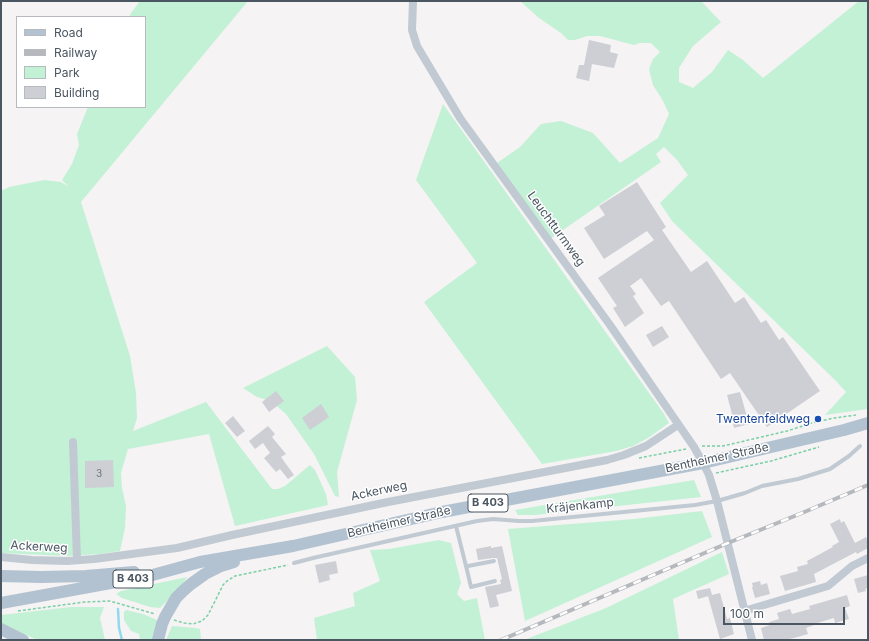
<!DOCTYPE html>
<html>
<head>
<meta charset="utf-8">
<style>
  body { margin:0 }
  #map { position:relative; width:869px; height:641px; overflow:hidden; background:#f5f3f3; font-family:Inter,sans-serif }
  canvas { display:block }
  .frame { position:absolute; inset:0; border:2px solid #4a5661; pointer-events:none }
  .legend { position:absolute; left:16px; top:16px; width:130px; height:92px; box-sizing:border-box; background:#fff; border:1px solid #b7bbc0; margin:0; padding:5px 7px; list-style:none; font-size:12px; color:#4a5661 }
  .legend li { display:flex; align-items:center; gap:8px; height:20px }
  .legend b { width:20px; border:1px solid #b7bbc0 }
  .scale { position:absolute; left:723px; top:607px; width:122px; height:18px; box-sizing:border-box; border:2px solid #4a5661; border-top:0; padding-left:5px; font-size:12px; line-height:14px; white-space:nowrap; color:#4a5661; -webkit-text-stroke:3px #fff; paint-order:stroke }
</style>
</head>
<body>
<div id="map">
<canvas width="869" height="641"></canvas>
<div class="frame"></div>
<ul class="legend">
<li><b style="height:5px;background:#b3c2d1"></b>Road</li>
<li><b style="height:5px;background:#b5b8bd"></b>Railway</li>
<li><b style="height:11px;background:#c3f1d5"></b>Park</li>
<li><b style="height:11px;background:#cdcfd5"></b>Building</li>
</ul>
<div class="scale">100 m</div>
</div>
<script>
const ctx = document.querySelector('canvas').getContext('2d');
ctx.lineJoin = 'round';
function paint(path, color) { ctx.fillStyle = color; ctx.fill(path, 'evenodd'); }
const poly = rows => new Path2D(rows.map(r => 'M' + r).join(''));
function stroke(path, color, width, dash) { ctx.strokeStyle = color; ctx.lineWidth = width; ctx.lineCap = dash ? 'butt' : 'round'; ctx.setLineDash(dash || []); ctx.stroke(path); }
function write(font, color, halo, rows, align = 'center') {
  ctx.font = font + ' Inter,sans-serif'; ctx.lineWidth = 3; ctx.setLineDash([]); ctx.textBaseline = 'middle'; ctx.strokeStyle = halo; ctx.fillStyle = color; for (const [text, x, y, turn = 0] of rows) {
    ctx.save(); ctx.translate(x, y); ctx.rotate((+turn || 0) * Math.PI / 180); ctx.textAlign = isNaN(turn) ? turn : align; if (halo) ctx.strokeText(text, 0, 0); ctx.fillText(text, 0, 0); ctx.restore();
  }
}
const green = poly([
  [140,1,248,1,81,202,130,356,136,393,137,418,133,431,206,402,272,489,278,489,285,486,310,465,315,470,326,494,328,505,235,526,209,434,128,449,121,473,122,488,126,506,125,528,120,551,100,554,66,556,1,553,1,191,9,187,44,180,61,182,69,187,62,180,72,164,79,145,77,134,88,107,145,107,145,17,129,17,131,13],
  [520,1,701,1,721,22,693,46,679,68,679,82,693,88,712,72,728,50,743,60,763,78,859,1,868,1,868,409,825,415,846,392,837,382,672,221,660,203,688,175,677,160,664,147,656,154,661,162,550,239,497,163,520,147,541,124,561,121,593,133,620,163,658,138,669,114,663,101,653,85,649,69,653,59,660,52,651,43,640,43,634,45,600,36,587,36,575,40,568,40,561,33,539,18],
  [443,104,664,414,669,423,648,438,633,446,616,451,542,464,424,302,477,263,416,180],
  [327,346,355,377,357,400,337,472,339,497,335,496,314,454,286,414,271,401,257,397,243,388],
  [694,480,701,497,535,515,518,515,515,510],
  [702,511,712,537,525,621,508,529,634,519],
  [439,540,451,543,461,583,457,594,464,601,477,598,485,640,317,640,314,618,355,606,353,593,380,581,370,550,389,549],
  [722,552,729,574,673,599,679,640,524,640,606,608],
  [187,577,182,586,160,608,150,607,122,598,116,594,121,591],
  [71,607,104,607,100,618,105,640,37,640,1,623,1,615],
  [126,610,143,614,157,620,154,633,153,640,140,640,139,634,131,631,124,620,124,612],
  [172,626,195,628,200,629,201,640,166,640]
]);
const stream = poly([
  [118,609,119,628,122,640]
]);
const building = poly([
  [589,40,611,45,610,52,618,54,614,68,592,64,589,81,576,78,579,65,584,65],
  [637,182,666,227,662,230,691,272,707,261,735,303,744,297,761,323,766,320,779,340,783,337,820,391,767,427,730,373,721,379,669,301,661,306,641,278,630,286,636,294,633,296,644,313,625,327,613,308,617,306,598,278,654,240,647,231,604,259,584,228,605,215,599,206],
  [662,326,669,337,653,347,646,335],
  [276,391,284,401,269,412,262,402],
  [740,392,749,424,734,428,731,415,732,414,727,395],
  [321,404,329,417,310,430,302,418],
  [233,416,245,431,237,437,225,423],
  [268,426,275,434,272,437,286,454,281,457,294,475,288,479,280,469,276,472,264,458,270,453,263,443,255,449,249,441],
  [113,460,114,487,85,488,85,461],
  [840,519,841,523,844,521,855,543,866,537,868,541,868,548,857,554,856,552,814,574,816,582,785,591,780,576,798,571,797,567,808,564,807,561,833,547,832,546,839,542,830,524],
  [491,546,491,548,502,546,512,591,496,595,499,606,490,608,485,587,501,584,500,580,502,579,497,558,493,558,478,560,476,549],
  [336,561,338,573,329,575,330,580,319,583,315,565],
  [868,575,868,588,865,589,866,591,858,593,854,579],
  [760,581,761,585,767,583,770,594,755,598,752,587,753,587,752,583],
  [710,588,712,595,698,599,696,591],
  [720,593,727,619,730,618,734,634,720,639,708,596],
  [847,595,850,606,845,608,849,619,835,623,834,618,814,624,814,625,806,628,808,634,794,638,784,640,764,640,761,628,770,625,769,622,779,619,777,613,790,609,792,614,810,609,809,606]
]);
const path = poly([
  [702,446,723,446,787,431,812,423,834,418,856,415],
  [639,458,686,449],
  [716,473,771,461,819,447],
  [18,611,85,602,110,601,155,614],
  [174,620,184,623,193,624,202,621,208,615,223,585,227,581,235,576,288,565]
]);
const service = poly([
  [456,526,466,566,468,566,494,561],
  [294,563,313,558,477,521,493,519,519,521,532,521,695,505,717,501,745,493,762,486,798,479,830,469,849,456,860,446],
  [466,566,471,587,495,581]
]);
const minor = poly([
  [413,1,412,30,417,46,460,118,610,325,694,447,703,463,709,475,717,501,752,640],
  [73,442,77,560],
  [1,557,32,560,67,561,94,559,177,548,232,535,388,502,607,460,624,455,646,446,678,425],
  [744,611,828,586,852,566,868,558]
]);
const primary = poly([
  [1,576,41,577,86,576,134,572],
  [1,603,149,576,200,562,293,546,442,512,703,463,844,430,868,423],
  [1,629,23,640],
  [158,640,162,624,165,617,176,598,183,591,191,584,205,574,221,566,234,562]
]);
const rail = poly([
  [501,640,728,543,802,513,868,485]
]);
const markers = [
  [818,419,4,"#1a4fb4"]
];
const numberNames = [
  ["3",99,474]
];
const shields = [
  [488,503,40],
  [133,579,40]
];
const shieldNames = [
  ["B 403",488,503],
  ["B 403",133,579]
];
const streetNames = [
  ["Leuchtturmweg",556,229,54],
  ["Bentheimer Straße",717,458,-12],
  ["Ackerweg",379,491,-12],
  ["Kräjenkamp",580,506,-6],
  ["Bentheimer Straße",399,522,-13],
  ["Ackerweg",39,547,3]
];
const transitNames = [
  ["Twentenfeldweg",810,419]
];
paint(green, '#c3f1d5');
stroke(stream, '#90daee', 2.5);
paint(building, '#cdcfd5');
stroke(path, '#7ad0a6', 1.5, [3, 2]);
stroke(service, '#c1cad2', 4);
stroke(minor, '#c1cad2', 8);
stroke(primary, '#b3c2d1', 12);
stroke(rail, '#b5b8bd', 4);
stroke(rail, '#fff', 2.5, [8]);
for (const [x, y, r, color] of markers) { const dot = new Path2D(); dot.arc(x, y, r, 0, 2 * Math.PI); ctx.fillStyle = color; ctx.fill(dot); stroke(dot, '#fff', 1.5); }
write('10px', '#6b747e', null, numberNames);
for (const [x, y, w] of shields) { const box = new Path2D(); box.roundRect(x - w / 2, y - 9, w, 18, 3); ctx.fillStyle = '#fff'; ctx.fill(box); stroke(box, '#4a5661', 1); }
write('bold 11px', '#4a5661', null, shieldNames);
write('12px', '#4a5661', '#fff', streetNames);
write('12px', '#164399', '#fff', transitNames, 'right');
</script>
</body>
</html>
